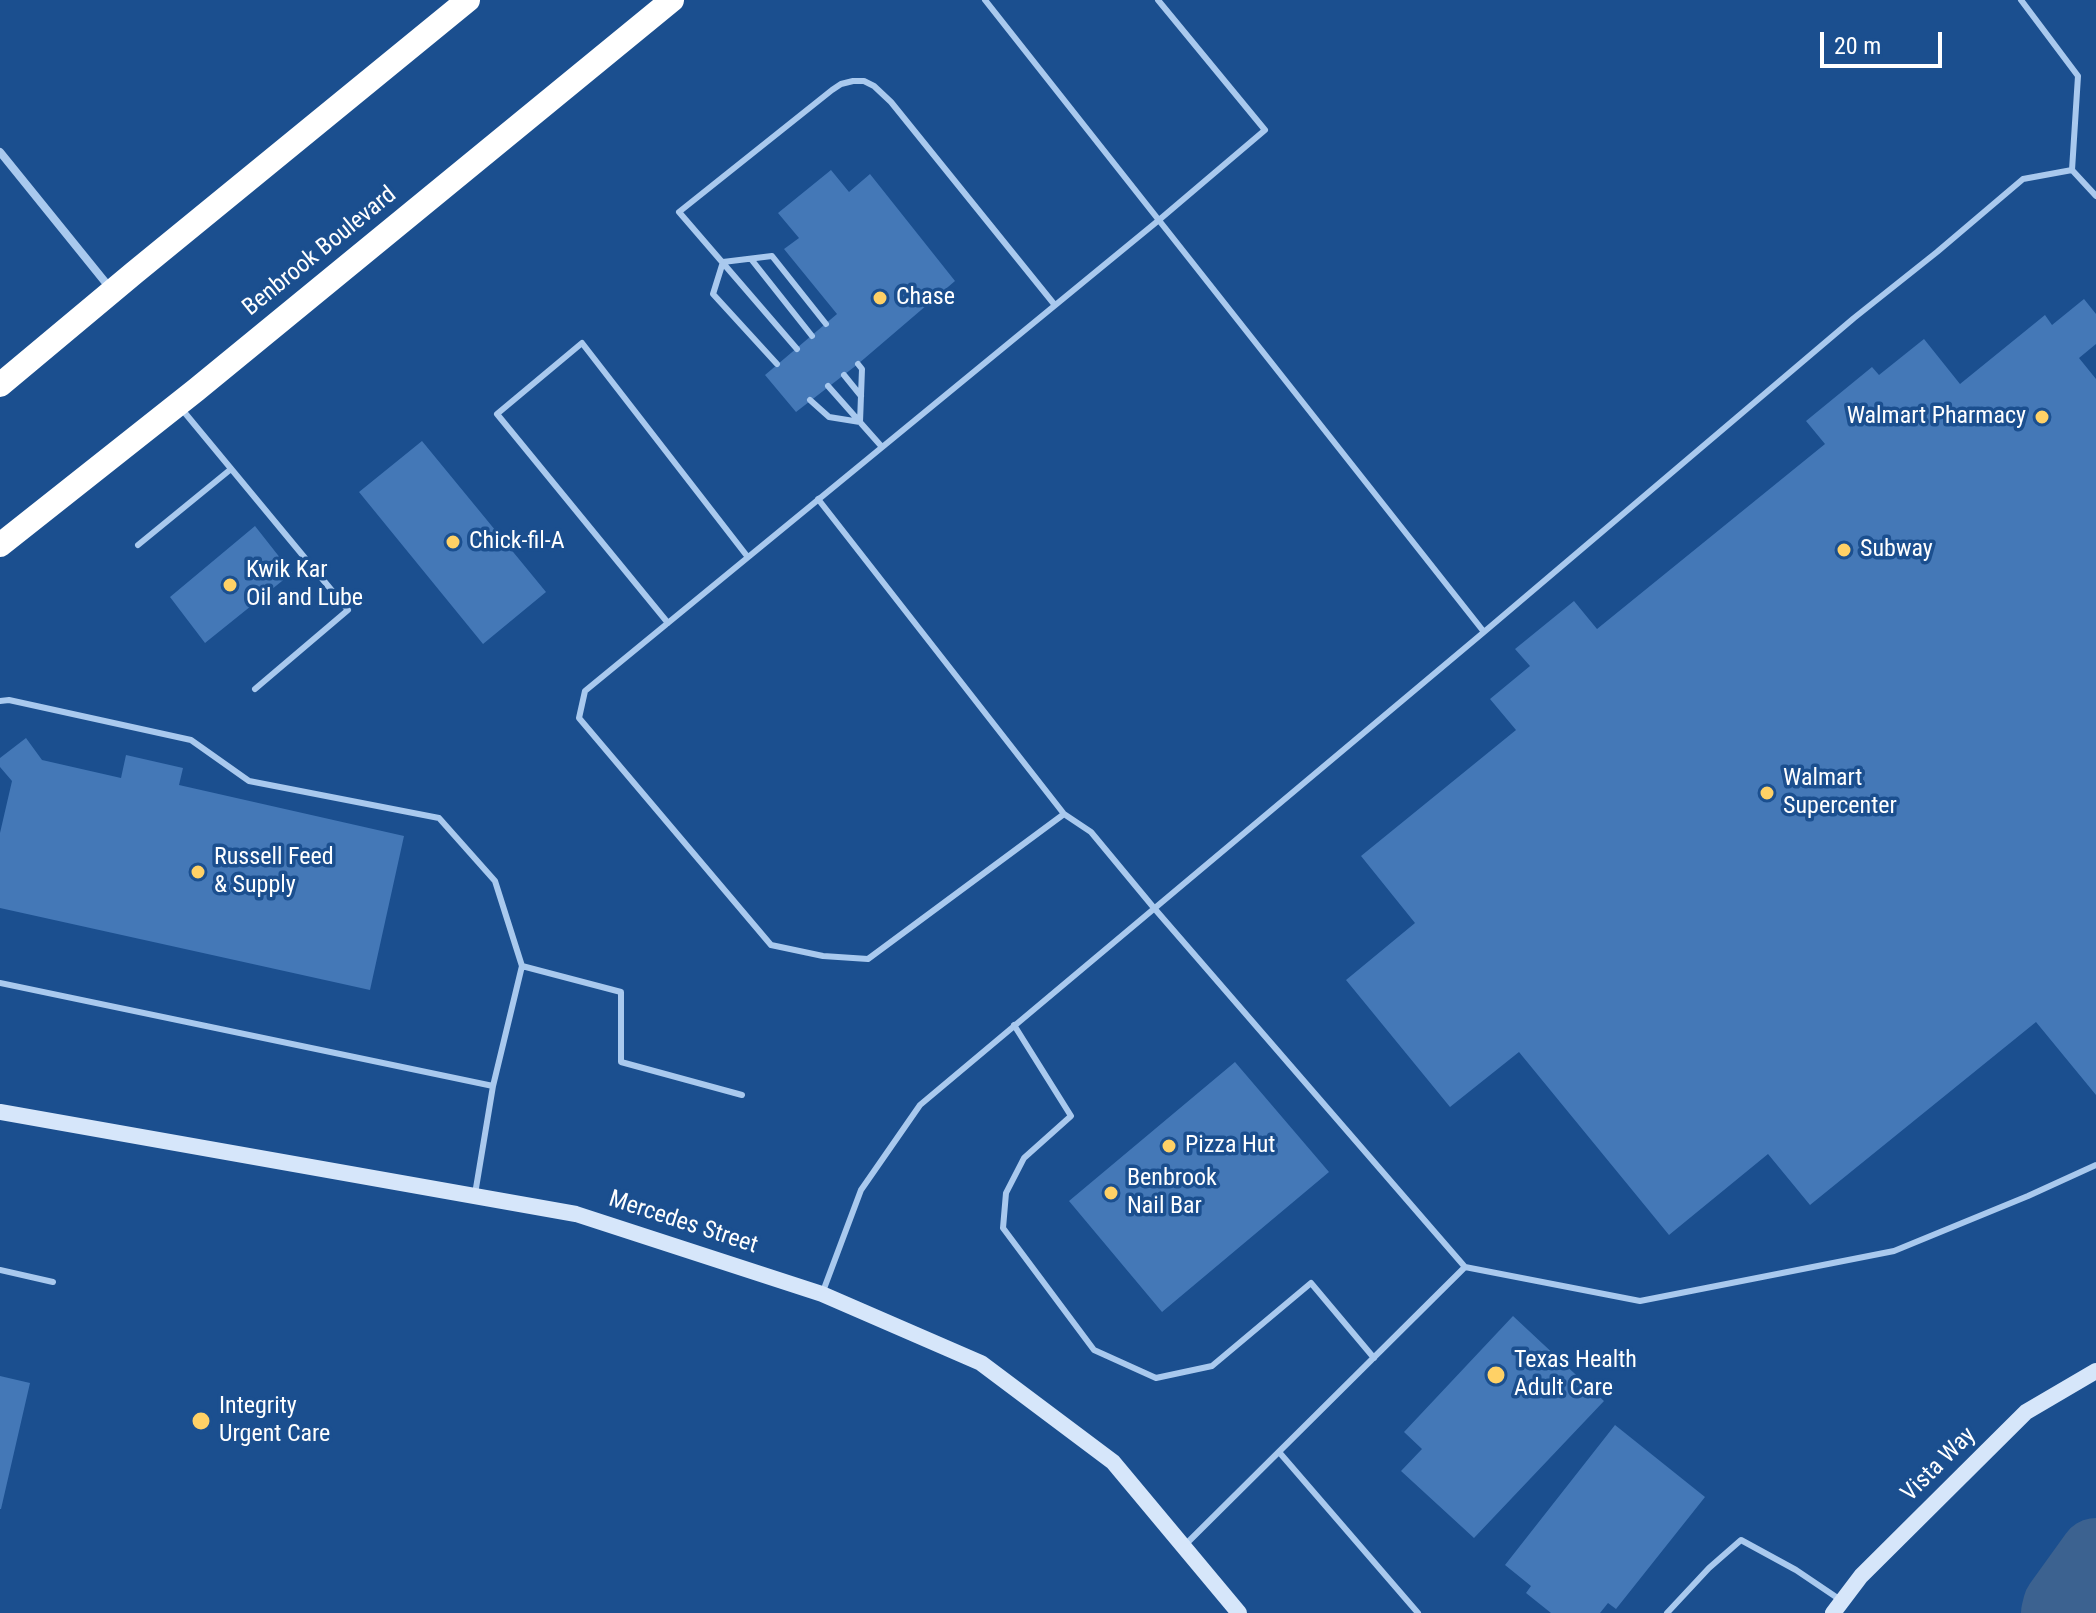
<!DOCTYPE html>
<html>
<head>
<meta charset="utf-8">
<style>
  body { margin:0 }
  #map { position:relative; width:2096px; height:1613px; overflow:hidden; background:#1b4f8f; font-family:"Roboto Condensed",sans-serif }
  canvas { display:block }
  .scale { position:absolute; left:1820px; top:32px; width:122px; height:36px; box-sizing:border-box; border:4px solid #fff; border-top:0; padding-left:10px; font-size:24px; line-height:28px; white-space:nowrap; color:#fff; -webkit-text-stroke:6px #1b4f8f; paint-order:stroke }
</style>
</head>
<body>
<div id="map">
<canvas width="2096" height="1613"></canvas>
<div class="scale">20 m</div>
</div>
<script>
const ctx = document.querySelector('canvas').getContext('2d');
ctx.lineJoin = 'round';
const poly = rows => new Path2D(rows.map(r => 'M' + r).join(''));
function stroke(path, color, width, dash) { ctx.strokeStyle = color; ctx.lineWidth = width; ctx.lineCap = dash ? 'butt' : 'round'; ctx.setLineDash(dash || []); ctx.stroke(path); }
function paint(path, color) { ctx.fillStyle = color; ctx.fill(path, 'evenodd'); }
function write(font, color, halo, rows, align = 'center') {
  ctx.font = font + ' "Roboto Condensed",sans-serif'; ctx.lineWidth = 7; ctx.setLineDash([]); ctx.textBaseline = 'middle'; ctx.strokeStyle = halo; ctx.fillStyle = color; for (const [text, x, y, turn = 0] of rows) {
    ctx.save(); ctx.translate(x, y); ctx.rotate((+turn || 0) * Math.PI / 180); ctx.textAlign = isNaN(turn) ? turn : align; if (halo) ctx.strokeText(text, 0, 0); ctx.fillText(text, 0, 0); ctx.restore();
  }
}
const river = poly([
  [2058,1613,2060,1605,2096,1555]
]);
const building = poly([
  [831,170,849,192,870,174,955,281,858,364,796,412,765,375,837,314,784,249,799,238,778,213],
  [2084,299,2096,314,2096,344,2079,358,2096,379,2096,1095,2036,1022,1810,1205,1768,1154,1669,1235,1519,1052,1450,1107,1346,980,1415,923,1361,856,1516,730,1490,699,1530,666,1515,649,1574,601,1597,629,1825,444,1806,421,1872,367,1879,375,1924,339,1960,384,2045,315,2052,325],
  [422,441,546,592,483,644,359,492],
  [255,526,292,573,205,643,170,597],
  [26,738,42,760,121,778,126,755,183,768,179,785,404,836,370,990,0,908,0,833,12,781,0,767,0,758],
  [1235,1062,1329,1172,1162,1312,1069,1201],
  [1513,1316,1604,1401,1474,1538,1401,1471,1422,1449,1404,1432],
  [0,1376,30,1383,1,1509,0,1509],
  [1615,1425,1705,1497,1616,1609,1608,1603,1600,1613,1551,1613,1526,1593,1531,1586,1505,1565]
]);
const lane = poly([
  [985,0,1484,632],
  [1158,0,1265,130,1159,220,585,691,579,718,771,945,823,956,868,959,1064,814,1091,832,1154,908,1465,1267],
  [2021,0,2078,76,2072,170],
  [751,259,812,336],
  [723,262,772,256,826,324],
  [723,262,713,294,777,364],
  [797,349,679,212,832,90,841,84,853,81,864,81,874,86,891,102,1054,304],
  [844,375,861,396],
  [828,386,882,447],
  [810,400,829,417,860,422,862,369,858,364],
  [180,407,348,610,255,689],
  [818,499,1064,814],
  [138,545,231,469],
  [668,623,497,414,582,343,747,556],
  [0,701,9,700,191,740,249,781,439,818,495,881,522,966,493,1086],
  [522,966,621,992,621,1062,742,1095],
  [0,983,493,1086,475,1194],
  [1014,1025,1071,1116,1024,1158,1006,1193,1003,1228,1094,1350,1156,1378,1212,1366,1311,1283,1374,1358],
  [0,1270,53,1282],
  [822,1294,861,1190,920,1105,1484,632,1854,318,1937,252,2023,179,2072,170,2096,196],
  [1279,1452,1418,1613],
  [1184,1546,1465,1267,1640,1301,1894,1251,2028,1196,2096,1165],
  [1667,1613,1709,1568,1741,1540,1796,1570,1839,1599]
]);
const street = poly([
  [0,152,110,288]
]);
const secondary = poly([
  [0,1112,576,1214,822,1294,981,1363,1113,1462,1239,1613],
  [1833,1613,1861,1576,2026,1412,2096,1371]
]);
const highway = poly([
  [0,385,134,273,468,0],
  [0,545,196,390,672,0]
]);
const markers = [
  [880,298,8,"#ffd166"],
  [2042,417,8,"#ffd166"],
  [453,542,8,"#ffd166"],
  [1844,550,8,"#ffd166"],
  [230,585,8,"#ffd166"],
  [1767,793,8,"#ffd166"],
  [198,872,8,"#ffd166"],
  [1169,1146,8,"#ffd166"],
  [1111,1193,8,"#ffd166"],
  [1496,1375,10,"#ffd166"],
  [201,1421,10,"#ffd166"]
];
const streetNames = [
  ["Benbrook Boulevard",320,252,-39],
  ["Mercedes Street",683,1223,18],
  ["Vista Way",1939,1465,-45]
];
const poiNames = [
  ["Chase",896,298],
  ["Walmart Pharmacy",2026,417,"right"],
  ["Chick-fil-A",469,542],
  ["Subway",1860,550],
  ["Kwik Kar",246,571],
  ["Oil and Lube",246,599],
  ["Walmart",1783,779],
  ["Supercenter",1783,807],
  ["Russell Feed",214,858],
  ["& Supply",214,886],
  ["Pizza Hut",1185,1146],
  ["Benbrook",1127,1179],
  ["Nail Bar",1127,1207],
  ["Texas Health",1514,1361],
  ["Adult Care",1514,1389],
  ["Integrity",219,1407],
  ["Urgent Care",219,1435]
];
stroke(river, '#3c6290', 74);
paint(building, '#4478b7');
stroke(lane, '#a9c9ee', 6);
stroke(street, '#a9c9ee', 8);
stroke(secondary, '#d6e6fa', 16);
stroke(highway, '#fff', 24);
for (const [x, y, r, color] of markers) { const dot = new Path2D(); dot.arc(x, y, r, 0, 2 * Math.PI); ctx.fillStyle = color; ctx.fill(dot); stroke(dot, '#1b4f8f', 3); }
write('24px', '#fff', '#1b4f8f', streetNames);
write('24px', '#fff', '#1b4f8f', poiNames, 'left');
</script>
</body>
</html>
